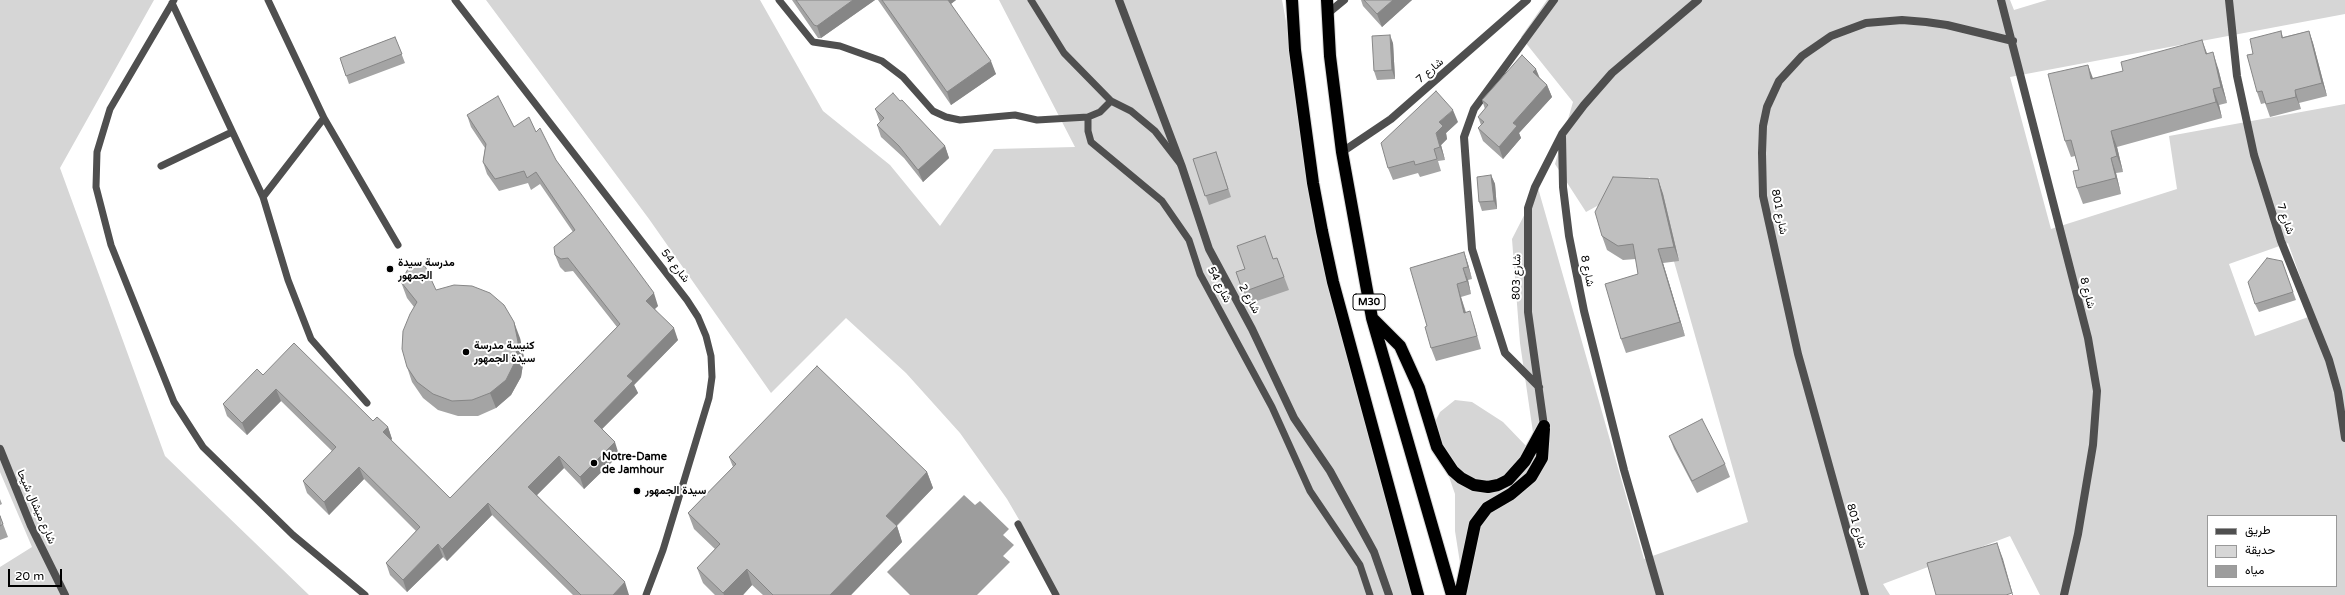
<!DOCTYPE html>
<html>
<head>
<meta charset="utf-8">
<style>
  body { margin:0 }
  #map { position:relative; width:2345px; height:595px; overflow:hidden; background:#fff; font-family:"Varela Round",Vazirmatn,sans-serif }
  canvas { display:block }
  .legend { position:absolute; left:2207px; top:515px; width:130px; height:72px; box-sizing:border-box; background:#fff; border:1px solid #999; margin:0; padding:5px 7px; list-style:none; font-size:12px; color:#000 }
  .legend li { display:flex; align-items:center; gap:8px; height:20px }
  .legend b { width:20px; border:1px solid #999 }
  .scale { position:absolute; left:8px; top:569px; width:54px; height:18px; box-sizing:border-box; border:2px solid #000; border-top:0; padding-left:5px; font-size:12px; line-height:14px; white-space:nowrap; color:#000; -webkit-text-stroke:3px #fff; paint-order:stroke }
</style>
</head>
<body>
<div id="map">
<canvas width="2345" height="595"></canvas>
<ul class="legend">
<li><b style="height:5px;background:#4f4f4f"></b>طريق</li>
<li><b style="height:11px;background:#d6d6d6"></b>حديقة</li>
<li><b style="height:11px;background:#9d9d9d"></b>مياه</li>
</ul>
<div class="scale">20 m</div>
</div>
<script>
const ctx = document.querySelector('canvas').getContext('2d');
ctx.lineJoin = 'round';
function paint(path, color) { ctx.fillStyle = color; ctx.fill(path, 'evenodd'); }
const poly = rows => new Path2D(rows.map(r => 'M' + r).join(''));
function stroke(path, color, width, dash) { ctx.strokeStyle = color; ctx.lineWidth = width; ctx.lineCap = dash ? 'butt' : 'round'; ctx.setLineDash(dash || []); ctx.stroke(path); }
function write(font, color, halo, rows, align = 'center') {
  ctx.font = font + ' "Varela Round",Vazirmatn,sans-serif'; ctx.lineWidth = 4; ctx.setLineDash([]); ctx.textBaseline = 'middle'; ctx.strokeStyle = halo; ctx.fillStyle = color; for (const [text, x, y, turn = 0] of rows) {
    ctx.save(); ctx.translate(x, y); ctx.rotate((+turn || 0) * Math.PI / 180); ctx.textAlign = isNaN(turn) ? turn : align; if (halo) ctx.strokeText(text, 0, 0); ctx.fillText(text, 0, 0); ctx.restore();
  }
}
const green = poly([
  [0,0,154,0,60,168,165,456,309,595,0,595,0,567,32,547,0,472],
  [486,0,760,0,823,111,890,165,940,226,994,149,1075,147,999,0,1282,0,1327,239,1419,595,1058,595,1028,535,1007,499,960,433,906,373,846,318,771,393,649,219],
  [1547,0,2010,0,2014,10,2047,0,2345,0,2345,14,2010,77,2051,229,2177,189,2169,136,2345,104,2345,595,2040,595,2010,536,1883,584,1890,595,1465,595,1455,531,1455,494,1432,428,1440,412,1455,400,1472,402,1503,422,1529,449,1537,460,1520,343,1512,239,1538,188,1644,559,1748,522,1650,177,1586,212,1555,164,1573,102,1521,37],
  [2288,243,2314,315,2255,336,2229,264],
  [2208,516,2336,516,2336,586,2208,586]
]);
const water = poly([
  [964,495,975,505,980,501,1009,529,1003,535,1014,545,1003,556,1010,562,977,595,910,595,887,572]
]);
const service = poly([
  [174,0,110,109,97,152,96,187,111,245,174,402,203,447,293,535,365,595],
  [455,0,687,300,698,317,706,336,711,356,712,377,709,398,663,550,646,595],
  [779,0,813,42,840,46,882,61,903,77,933,111,946,117,960,120,1015,115,1037,120,1088,117],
  [1031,0,1064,53,1111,101],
  [172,3,263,197,288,280,311,339,367,403],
  [324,118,398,245],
  [1179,162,1155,131,1131,111,1111,101,1100,112,1088,117,1088,131,1091,142,1162,201,1189,240,1200,274,1272,407,1310,491,1360,565,1370,595],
  [161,166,232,132],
  [263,197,324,118,268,0],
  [1018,524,1056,595]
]);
const minor = poly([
  [2001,0,2088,338,2097,391,2093,445,2078,534,2064,595],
  [2229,0,2237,76,2254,155,2281,241,2329,360,2338,392,2345,438],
  [1327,14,1344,0],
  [1562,136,1563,187,1569,236,1584,311,1624,470,1660,595],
  [1342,152,1391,119,1527,0],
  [1539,387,1505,353,1472,249,1464,137,1474,109,1554,0],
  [1544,426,1528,312,1528,208,1535,187,1562,134,1584,105,1612,73,1698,0],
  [0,449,31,526,65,595],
  [1865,595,1798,354,1763,196,1762,153,1763,126,1767,107,1779,81,1802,56,1831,36,1866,23,1902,20,1926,22,1947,25,2013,41]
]);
const tertiary = poly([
  [1119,0,1182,167,1209,249,1252,329,1294,418,1330,471,1374,552,1389,595]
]);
const motorway = poly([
  [1292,0,1295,50,1313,183,1322,231,1333,282,1418,595],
  [1327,0,1330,56,1342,152,1372,318,1452,595],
  [1373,319,1400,346,1419,388,1437,447,1453,471,1461,478,1474,485,1488,487,1498,485,1508,480,1525,461,1544,426],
  [1460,595,1475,524,1487,508,1511,494,1531,477,1542,458,1544,429]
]);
const wall = poly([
  [792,0,875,0,821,38,818,38],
  [878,0,956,0,951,4,996,74,951,105],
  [1361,0,1412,0,1382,27,1363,6],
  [2281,31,2283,37,2309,31,2313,43,2327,96,2299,103,2301,109,2270,117,2265,103,2261,104,2257,92,2253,54],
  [395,37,405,63,349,84,340,58],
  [1393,43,1395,79,1377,80,1374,71],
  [2207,53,2218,68,2227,103,2219,105,2222,118,2117,147,2123,172,2116,173,2121,194,2083,204,2077,188,2079,170,2075,156,2071,157,2065,141,2093,78],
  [1540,78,1547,85,1552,97,1519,133,1521,138,1503,159,1483,141,1478,128,1481,125,1478,117,1485,109,1482,100],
  [900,101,945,146,949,158,923,182,904,158,881,137,877,125,880,122,875,109],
  [467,115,536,132,658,306,655,309,678,340,634,385,638,393,602,429,619,455,584,489,564,468,537,495,629,595,573,595,492,515,447,561,443,557,407,592,390,575,386,563,416,531,364,479,329,515,307,493,303,481,332,451,281,401,247,435,227,416,223,404,263,375,388,427,392,439,391,440,450,498,617,327,573,271,565,272,560,267,555,255,573,232,540,184,531,190,528,183,499,191,487,174,483,162,485,148,471,127],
  [1458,122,1446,133,1447,139,1441,145,1445,160,1438,161,1441,171,1420,177,1418,173,1393,180,1388,168],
  [1193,159,1219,160,1231,197,1209,205],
  [1491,175,1495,184,1497,209,1482,211,1479,202],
  [1658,179,1663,194,1679,261,1663,263,1685,336,1626,353,1621,339,1638,274,1636,259,1623,260,1607,250,1602,236],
  [1464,252,1468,264,1472,279,1468,280,1471,294,1461,297,1466,312,1474,324,1481,349,1436,361,1431,348,1427,326],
  [1277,258,1289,290,1248,304,1236,272],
  [2282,261,2296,300,2259,312,2255,304],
  [401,282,436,290,520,338,524,358,521,377,511,395,496,408,478,416,458,416,438,410,423,398,412,382,407,367,414,307,407,298],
  [1669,436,1725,464,1730,477,1697,493,1674,449],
  [729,457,927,472,933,488,897,526,902,542,851,595,763,595,752,585,743,595,715,595,703,583,697,568,715,549,694,529,688,513,733,467],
  [0,499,2,504,0,505],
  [0,516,8,537,0,540]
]);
const shadedWall = poly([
  [853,0,875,0,821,38,817,26],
  [946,0,956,0,948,6],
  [1393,0,1412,0,1382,27,1377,14],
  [2309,31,2313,43,2327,96,2322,83],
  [1390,35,1393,43,1395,79,1392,70],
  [2202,40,2208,56,2206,54],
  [2213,52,2218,68,2227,103,2221,87],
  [991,61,996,74,951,105,947,92],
  [2088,65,2094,81,2091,79],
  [1536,69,1541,81,1533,72],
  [1547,85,1552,97,1519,133,1521,138,1503,159,1499,147,1513,123],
  [2213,89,2219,105,2222,118,2216,102],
  [2295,90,2299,103,2301,109,2296,97],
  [1453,110,1458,122,1446,133,1447,139,1441,145,1445,160,1440,147,1436,133,1439,122],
  [2111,131,2117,147,2123,172,2117,156],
  [945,146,949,158,923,182,918,170],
  [2111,158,2116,173,2121,194,2116,178],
  [1491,175,1495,184,1497,209,1494,201],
  [1658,179,1663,194,1679,261,1674,247],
  [1658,249,1663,263,1685,336,1680,322],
  [1464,252,1468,264,1472,279,1468,267],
  [1463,268,1468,280,1471,294],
  [1457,284,1461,297,1469,325,1464,313],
  [654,293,658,306,650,313,646,301],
  [514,322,520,338,524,358,521,377,511,395,496,408,490,393],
  [674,328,678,340,634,385,638,393,598,433,594,421,627,376],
  [276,389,281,401,247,435,242,423],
  [388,427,392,439,387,444,383,432],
  [615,442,619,455,584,489,580,477],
  [559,456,564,468,533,499,528,487],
  [359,467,364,479,329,515,324,502],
  [927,472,933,488,891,531,886,516],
  [488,503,492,515,447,561,442,549],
  [897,526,902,542,851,595,830,595],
  [1997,543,2003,559,2013,595,2012,595,2012,593],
  [438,544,443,557,407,592,403,580],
  [747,569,752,585,743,595,724,595,723,593],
  [625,582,629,595,613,595]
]);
const building = poly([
  [796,0,853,0,817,26,814,25,796,0],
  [882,0,948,0,991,61,947,92,882,0],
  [1364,0,1393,0,1377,14,1364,0],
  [2281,31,2282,38,2309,31,2322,83,2295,90,2296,97,2266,104,2262,91,2257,92,2247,55,2253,54,2250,39,2281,31],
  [1390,35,1392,70,1374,71,1372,36,1390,35],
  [395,37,402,54,346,76,340,58,395,37],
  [2202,40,2206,54,2213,52,2221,87,2213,89,2216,102,2111,131,2117,156,2111,158,2116,178,2077,188,2073,171,2079,170,2071,140,2065,141,2048,74,2088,65,2091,79,2123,71,2121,62,2202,40],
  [1522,55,1536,69,1533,72,1547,85,1513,123,1517,126,1499,147,1478,128,1484,122,1478,117,1488,105,1482,100,1522,55],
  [1436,91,1453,110,1439,122,1443,126,1436,133,1440,147,1434,149,1437,159,1415,165,1414,161,1388,168,1381,143,1436,91],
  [893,93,900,101,902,100,945,146,918,170,899,146,877,125,884,118,875,109,893,93],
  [498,96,514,127,529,117,536,132,540,128,556,160,654,293,646,301,674,328,627,376,633,381,594,421,615,442,580,477,559,456,528,487,625,582,613,595,581,595,488,503,442,549,438,544,403,580,386,563,420,527,359,467,324,502,303,481,336,447,276,389,242,423,223,404,257,369,263,375,294,343,373,421,377,417,388,427,383,432,450,498,620,324,568,258,561,259,555,255,554,247,575,230,536,172,527,178,524,171,495,179,483,162,486,144,467,115,498,96],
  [1216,152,1228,189,1205,196,1193,159,1216,152],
  [1491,175,1494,201,1479,202,1477,177,1491,175],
  [1613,177,1658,179,1674,247,1658,249,1680,322,1621,339,1605,284,1638,274,1633,244,1618,246,1602,236,1595,212,1613,177],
  [1265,236,1273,259,1277,258,1284,277,1243,292,1236,272,1245,269,1237,246,1265,236],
  [1464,252,1468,267,1463,268,1467,281,1457,284,1464,313,1470,311,1477,336,1431,348,1425,327,1427,326,1410,268,1464,252],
  [2267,258,2282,261,2293,292,2255,304,2248,282,2267,258],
  [425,266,436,290,454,285,472,286,490,293,504,305,514,322,518,342,515,362,506,380,490,393,472,400,452,401,433,394,417,382,407,367,402,349,403,331,410,314,417,302,401,282,409,267,425,266],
  [817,366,927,472,886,516,897,526,830,595,773,595,747,569,723,593,697,568,720,544,688,513,736,464,729,457,817,366],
  [1702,419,1725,464,1692,481,1669,436,1702,419],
  [0,516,3,524,0,526,0,516],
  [1997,543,2012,593,2006,595,1936,595,1927,563,1997,543]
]);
const markers = [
  [390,269,4,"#000"],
  [466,352,4,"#000"],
  [594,463,4,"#000"],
  [637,491,4,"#000"]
];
const shields = [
  [1369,302,32]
];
const shieldNames = [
  ["M30",1369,302]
];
const streetNames = [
  ["شارع 7",1430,71,-41],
  ["شارع 801",1779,212,79],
  ["شارع 7",2285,219,71],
  ["شارع 54",675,266,52],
  ["شارع 8",1587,271,79],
  ["شارع 803",1517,277,-89],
  ["شارع 54",1219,285,63],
  ["شارع 8",2087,293,76],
  ["شارع 2",1249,299,61],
  ["شارع ميشال شيحا",36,507,66],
  ["شارع 801",1856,526,74]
];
const poiNames = [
  ["مدرسة سيدة",398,263],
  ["الجمهور",398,276],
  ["كنيسة مدرسة",474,346],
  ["سيدة الجمهور",474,359],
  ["Notre-Dame",602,457],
  ["de Jamhour",602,470],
  ["سيدة الجمهور",645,491]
];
paint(green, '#d6d6d6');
paint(water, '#9d9d9d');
stroke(motorway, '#dbdbdb', 14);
stroke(service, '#4f4f4f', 7);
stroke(minor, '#4f4f4f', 8);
stroke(tertiary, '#4f4f4f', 8);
stroke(motorway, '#000', 12);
paint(wall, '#a4a4a4');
paint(shadedWall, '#868686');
paint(building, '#bfbfbf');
stroke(building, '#868686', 1);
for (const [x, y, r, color] of markers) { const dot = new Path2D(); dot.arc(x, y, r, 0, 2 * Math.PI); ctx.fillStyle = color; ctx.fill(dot); stroke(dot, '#fff', 1.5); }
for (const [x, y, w] of shields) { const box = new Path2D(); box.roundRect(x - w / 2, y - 8, w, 16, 3); ctx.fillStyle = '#fff'; ctx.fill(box); stroke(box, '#000', 1); }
write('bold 10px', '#000', null, shieldNames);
write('11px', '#000', '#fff', streetNames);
write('bold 11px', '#000', '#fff', poiNames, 'left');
</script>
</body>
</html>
